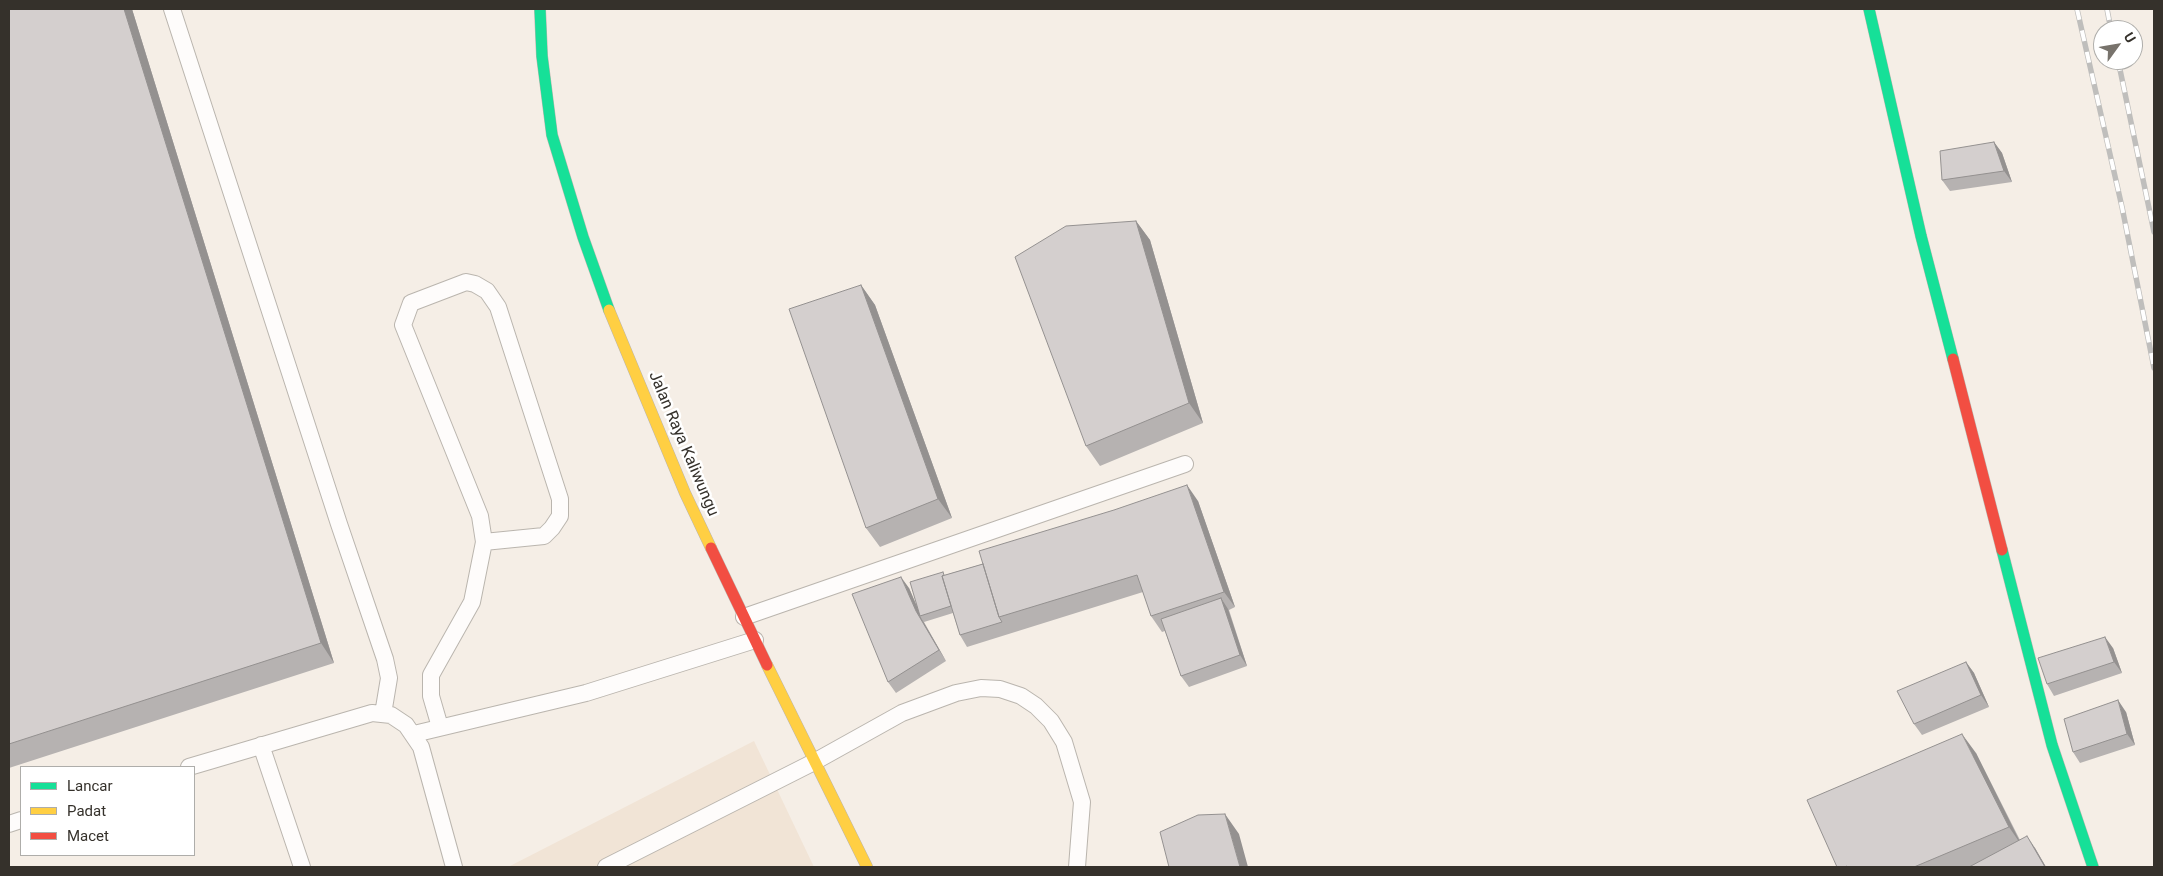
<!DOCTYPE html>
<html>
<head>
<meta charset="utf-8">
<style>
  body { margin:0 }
  #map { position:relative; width:2163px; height:876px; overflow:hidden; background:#f5eee6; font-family:Roboto,sans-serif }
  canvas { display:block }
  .frame { position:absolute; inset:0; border:10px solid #35312b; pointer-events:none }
  .legend { position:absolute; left:20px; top:766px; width:175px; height:90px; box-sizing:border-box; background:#fff; border:1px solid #aeadaa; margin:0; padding:6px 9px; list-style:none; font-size:15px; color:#35312b }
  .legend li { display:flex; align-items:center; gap:10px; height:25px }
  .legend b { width:25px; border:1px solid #aeadaa }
  .north { position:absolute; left:2093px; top:20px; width:50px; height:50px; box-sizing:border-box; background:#fff; border:1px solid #aeadaa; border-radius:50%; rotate:58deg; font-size:14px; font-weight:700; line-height:20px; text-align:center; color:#35312b }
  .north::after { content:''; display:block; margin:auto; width:18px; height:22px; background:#78736c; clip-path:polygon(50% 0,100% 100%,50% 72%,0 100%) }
</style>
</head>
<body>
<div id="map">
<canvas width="2163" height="876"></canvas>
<div class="frame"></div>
<ul class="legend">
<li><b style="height:6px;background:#16e098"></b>Lancar</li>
<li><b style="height:6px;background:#ffcf43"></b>Padat</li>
<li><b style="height:6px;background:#f24e42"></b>Macet</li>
</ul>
<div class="north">U</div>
</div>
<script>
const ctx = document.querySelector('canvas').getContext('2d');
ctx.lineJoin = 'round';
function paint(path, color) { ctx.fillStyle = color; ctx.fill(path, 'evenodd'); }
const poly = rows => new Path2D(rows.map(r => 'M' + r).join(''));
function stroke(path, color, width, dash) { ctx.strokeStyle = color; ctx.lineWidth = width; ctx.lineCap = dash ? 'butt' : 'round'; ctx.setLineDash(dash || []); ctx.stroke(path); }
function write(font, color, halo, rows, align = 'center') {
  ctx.font = font + ' Roboto,sans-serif'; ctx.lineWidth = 5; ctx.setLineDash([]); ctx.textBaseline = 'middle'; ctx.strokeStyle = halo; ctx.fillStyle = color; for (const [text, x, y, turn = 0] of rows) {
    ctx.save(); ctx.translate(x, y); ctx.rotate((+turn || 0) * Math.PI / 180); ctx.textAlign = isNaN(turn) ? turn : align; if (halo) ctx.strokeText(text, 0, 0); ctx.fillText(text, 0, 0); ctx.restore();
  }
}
const built = poly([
  [754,741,814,867,508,867]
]);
const lane = poly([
  [172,9,339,524,385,659,389,678,383,714],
  [744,617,1185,464],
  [440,727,431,696,431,675,472,602,484,542,480,516,403,325,411,303,466,282,475,284,487,291,498,307,560,499,560,516,552,528,544,536,484,542],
  [414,734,586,693,755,640],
  [261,745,302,867],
  [189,767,372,713,391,715,406,725,421,747,454,867],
  [9,824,21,820],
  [606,867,814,762,902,713,956,693,981,688,1000,689,1021,696,1036,706,1051,721,1064,742,1082,802,1077,867]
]);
const fast = poly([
  [540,9,542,56,552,135,583,237,609,310],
  [1869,9,1921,236,1953,359],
  [2002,550,2052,745,2093,867]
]);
const slow = poly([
  [609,310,685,493,711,548],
  [767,665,867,867]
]);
const jam = poly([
  [1953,359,2002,550],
  [711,548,767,665]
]);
const rail = poly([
  [2077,9,2122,207,2154,368],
  [2107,9,2111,30],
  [2118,60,2154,232]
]);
const wall = poly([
  [9,9,132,9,334,663,9,768],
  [1994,142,2002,153,2012,182,1950,191,1942,180],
  [1136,221,1150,240,1203,423,1100,466,1086,446],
  [861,285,875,305,952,518,880,547,866,528],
  [1198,501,1235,607,1229,610,1247,666,1189,687,1181,676,1165,631,1162,632,1151,616,1143,592,967,647,960,635,953,613,924,622,946,661,896,693,888,682,909,588,916,604,945,575],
  [2113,648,2122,673,2054,696,2047,684],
  [1966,662,1974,673,1989,707,1922,735,1914,724],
  [2126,712,2135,745,2080,763,2073,752],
  [1976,753,2020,840,2035,848,2046,867,1837,867]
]);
const shadedWall = poly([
  [124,9,132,9,334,663,321,643],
  [1994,142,2002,153,2012,182,2004,171],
  [1136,221,1150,240,1203,423,1189,403],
  [861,285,875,305,952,518,938,499],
  [1187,485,1198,501,1235,607,1224,592],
  [901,577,909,588,921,616,920,616,946,661,939,650,916,611],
  [1221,598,1228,609,1247,666,1240,655],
  [2105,637,2113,648,2122,673,2114,662],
  [1966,662,1974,673,1989,707,1981,695],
  [2118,700,2126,712,2135,745,2127,734],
  [1962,734,1976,753,2022,846,2009,827],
  [1225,814,1239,834,1248,867,1240,867],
  [2027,836,2035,848,2046,867,2045,867]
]);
const building = poly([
  [9,9,124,9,321,643,9,744,9,9],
  [1994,142,2004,171,1942,180,1940,151,1994,142],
  [1136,221,1189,403,1086,446,1015,257,1066,226,1136,221],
  [861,285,938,499,866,528,789,309,861,285],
  [1187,485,1224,592,1151,616,1137,575,999,617,979,551,1114,510,1187,485],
  [983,564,999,617,1002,622,960,635,942,576,983,564],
  [943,572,944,575,942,576,951,606,920,616,910,582,943,572],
  [901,577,916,611,939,650,888,682,852,594,901,577],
  [1221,598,1240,655,1181,676,1161,619,1221,598],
  [2105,637,2114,662,2047,684,2038,658,2105,637],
  [1966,662,1981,695,1914,724,1897,691,1966,662],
  [2118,700,2127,734,2073,752,2064,719,2118,700],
  [1962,734,2009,827,1914,867,1847,867,1847,866,1845,867,1837,867,1807,800,1962,734],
  [1225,814,1240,867,1169,867,1160,832,1198,815,1225,814],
  [2027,836,2045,867,1969,867,2027,836]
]);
const streetNames = [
  ["Jalan Raya Kaliwungu",683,444,67]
];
paint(built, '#f1e4d6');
stroke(lane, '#bab5ae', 18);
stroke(fast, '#bab5ae', 12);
stroke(slow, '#bab5ae', 12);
stroke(jam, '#bab5ae', 12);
stroke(lane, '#fefcfb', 16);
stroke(fast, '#16e098', 11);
stroke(slow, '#ffcf43', 11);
stroke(jam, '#f24e42', 11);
stroke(rail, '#bfbebc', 5.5);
stroke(rail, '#fff', 4, [11]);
paint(wall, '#b6b2b1');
paint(shadedWall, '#949190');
paint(building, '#d4cfce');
stroke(building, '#949190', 1);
write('16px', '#35312b', '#fff', streetNames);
</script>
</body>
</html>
